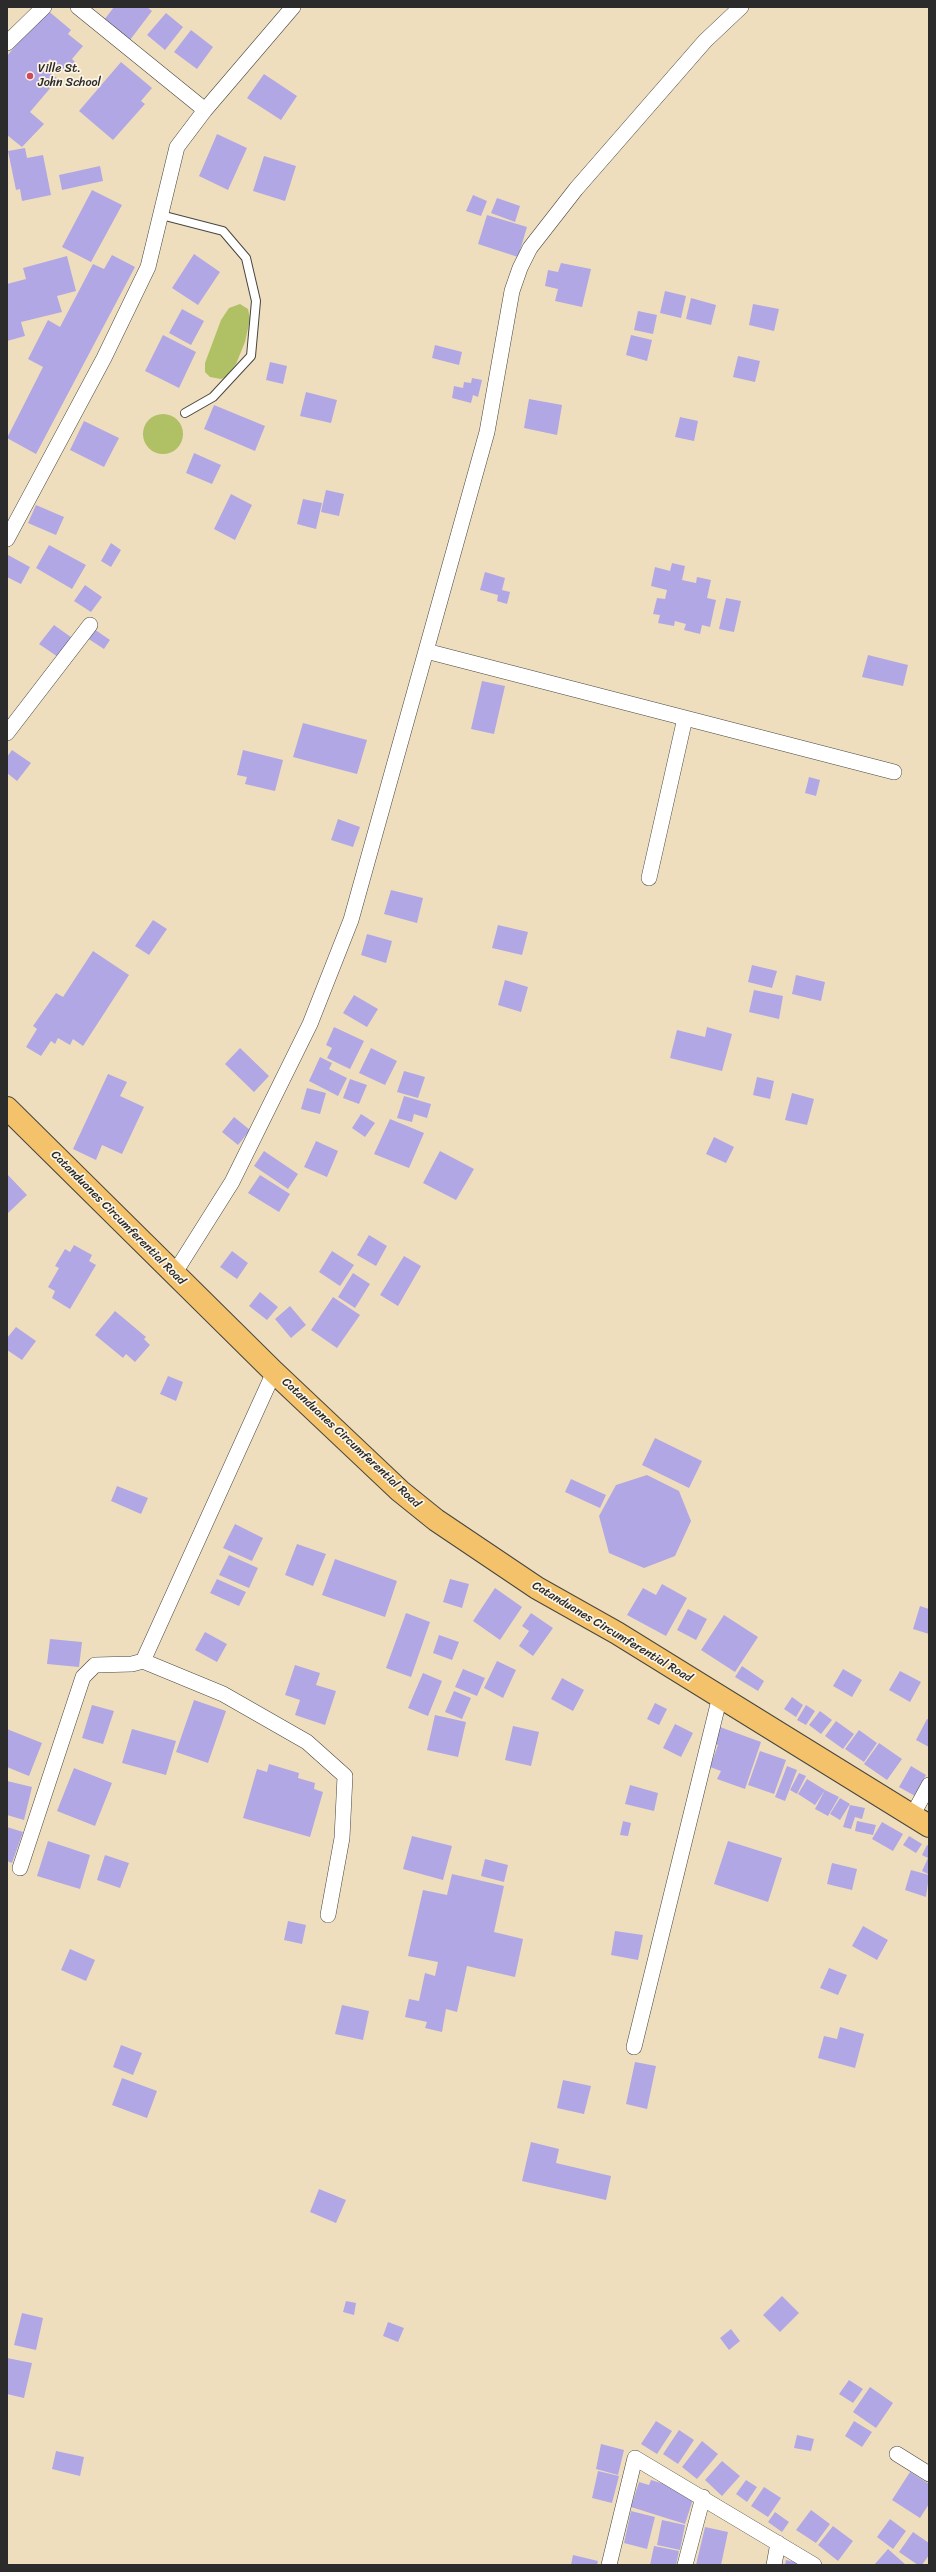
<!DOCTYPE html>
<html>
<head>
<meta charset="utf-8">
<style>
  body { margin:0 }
  #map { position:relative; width:936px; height:2572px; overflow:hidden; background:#efdebd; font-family:Sriracha,sans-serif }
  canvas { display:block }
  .frame { position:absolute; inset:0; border:8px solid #2b2b2b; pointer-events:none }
</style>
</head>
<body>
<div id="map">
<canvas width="936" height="2572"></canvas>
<div class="frame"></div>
</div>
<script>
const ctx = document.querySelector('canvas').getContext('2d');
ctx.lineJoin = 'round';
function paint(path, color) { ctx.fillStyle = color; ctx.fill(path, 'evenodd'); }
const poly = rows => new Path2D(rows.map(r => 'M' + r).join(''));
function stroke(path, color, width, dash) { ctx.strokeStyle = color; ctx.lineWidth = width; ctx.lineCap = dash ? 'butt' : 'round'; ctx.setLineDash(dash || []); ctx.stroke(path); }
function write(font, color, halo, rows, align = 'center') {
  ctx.font = font + ' Sriracha,sans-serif'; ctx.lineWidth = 3.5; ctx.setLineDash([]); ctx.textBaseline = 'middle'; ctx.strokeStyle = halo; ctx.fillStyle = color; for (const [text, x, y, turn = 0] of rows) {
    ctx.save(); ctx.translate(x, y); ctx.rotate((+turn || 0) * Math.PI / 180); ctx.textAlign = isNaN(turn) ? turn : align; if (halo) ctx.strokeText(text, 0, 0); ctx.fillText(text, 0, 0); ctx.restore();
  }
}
const green = poly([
  [240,304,248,309,250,319,245,342,236,364,226,377,221,379,210,377,205,372,205,363,221,320,229,308],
  '143 434a20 20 0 1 1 40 0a20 20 0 1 1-40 0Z'
]);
const building = poly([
  [114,7,147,7,152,11,130,40,104,20],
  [46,9,71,30,68,34,83,46,72,59,75,62,66,72,50,59,43,67,58,79,30,112,44,124,22,147,7,135,7,56],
  [166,13,183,27,165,50,147,35],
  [191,30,213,47,197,69,174,52],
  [121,62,152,88,141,101,145,104,113,140,79,111],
  [264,74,297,96,281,120,247,98],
  [217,134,247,148,228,190,199,176],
  [25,148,27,158,43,155,51,195,22,201,20,189,16,190,8,151],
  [264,156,296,166,285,201,253,191],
  [100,166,103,181,62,190,59,175],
  [92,190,122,205,91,262,62,247],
  [473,195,487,201,481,216,466,211],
  [497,198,520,206,515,222,491,213],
  [487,215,527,227,518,257,478,244],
  [194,254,220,272,198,305,172,288],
  [112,255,135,267,36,454,7,438,43,367,28,359,48,320,60,327,93,264,104,269],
  [67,256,76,291,57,296,62,312,21,322,25,336,7,341,7,284,26,279,23,268],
  [561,263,591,269,582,307,555,301,558,289,545,286,548,270,558,272],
  [665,291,686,296,681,318,660,313],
  [691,298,716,305,711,325,686,319],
  [753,304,779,309,774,331,749,325],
  [182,309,204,321,191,345,169,333],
  [638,311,657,315,653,334,634,330],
  [163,335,196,352,179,388,145,371],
  [631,335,652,340,647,361,626,355],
  [435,345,462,352,459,365,432,358],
  [738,356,760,361,755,382,733,377],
  [270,362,287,366,283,384,266,380],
  [472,378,482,380,478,397,473,395,471,403,452,398,454,386,463,388,464,382,471,383],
  [306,392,337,400,331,423,300,416],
  [529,399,562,405,557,435,524,428],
  [214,405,265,426,255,451,204,429],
  [680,417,698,421,694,441,675,437],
  [84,421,119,438,104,467,70,450],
  [194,453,221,465,212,484,186,473],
  [326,490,344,494,339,516,321,512],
  [231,494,252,505,235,540,214,529],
  [303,499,322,503,316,529,297,524],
  [36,505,64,517,56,535,28,523],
  [111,543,121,550,111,567,101,561],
  [49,545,86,565,72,589,36,568],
  [8,555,30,567,21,584,7,577],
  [672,563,685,566,682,580,696,583,697,577,711,580,707,598,716,600,710,627,702,625,700,634,684,630,686,624,675,621,674,626,658,623,660,615,653,614,657,598,665,599,667,590,651,586,655,567,670,571],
  [485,572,505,578,502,590,510,592,507,604,497,601,498,595,480,590],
  [85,585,102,597,91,612,74,601],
  [726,598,741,601,734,632,719,629],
  [54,625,75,640,61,659,39,644],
  [94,629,110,640,104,649,87,638],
  [868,655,908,665,903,686,862,677],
  [482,681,505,686,494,734,471,729],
  [303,723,367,740,357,774,293,757],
  [12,750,31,763,17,781,7,773,7,757],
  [243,750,283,760,275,791,245,784,247,777,237,775],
  [809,777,820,780,816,796,805,793],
  [338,819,360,827,353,847,331,840],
  [391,890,423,898,417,923,384,914],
  [153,920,167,929,149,955,135,946],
  [498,925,528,932,522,955,492,948],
  [367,934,392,941,386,963,361,955],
  [93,951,129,975,83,1046,73,1039,70,1045,58,1038,55,1044,51,1041,41,1056,26,1047,37,1029,33,1026,56,993,63,997],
  [752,965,777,971,772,988,748,982],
  [796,975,825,982,821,1001,792,994],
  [505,980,528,987,521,1012,498,1005],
  [754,990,783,996,779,1019,749,1012],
  [354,995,378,1009,367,1027,343,1013],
  [334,1027,364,1041,350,1069,327,1058,332,1048,326,1045],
  [707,1027,732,1034,722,1071,670,1058,677,1030,705,1037],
  [240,1048,269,1076,254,1092,225,1064],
  [371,1048,397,1061,385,1085,359,1073],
  [320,1057,332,1063,329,1069,347,1078,338,1096,309,1081],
  [404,1071,425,1077,418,1098,397,1092],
  [108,1074,127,1082,120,1096,144,1107,122,1154,102,1145,96,1160,73,1149],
  [757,1077,774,1081,770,1099,753,1095],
  [350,1079,367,1085,359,1104,343,1098],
  [307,1088,326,1093,320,1114,301,1109],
  [792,1093,814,1099,807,1125,785,1120],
  [404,1096,431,1104,427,1118,414,1114,412,1122,397,1118],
  [361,1114,375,1123,365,1137,352,1128],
  [234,1117,250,1130,238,1145,222,1132],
  [390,1119,424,1133,409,1168,374,1154],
  [714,1137,734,1147,726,1163,706,1154],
  [316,1141,338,1151,327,1177,304,1167],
  [264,1151,298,1174,288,1189,254,1166],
  [440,1151,474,1169,456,1200,423,1183],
  [7,1174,27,1195,7,1214],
  [260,1175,290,1194,279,1212,248,1193],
  [369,1235,387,1246,376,1266,357,1255],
  [74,1245,92,1255,89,1261,96,1265,70,1309,52,1298,55,1291,48,1287,59,1268,55,1266,65,1249,70,1252],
  [232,1251,248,1263,237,1279,220,1267],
  [332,1251,354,1265,340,1286,319,1272],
  [404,1256,421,1266,398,1306,380,1295],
  [353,1273,370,1284,355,1308,338,1297],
  [260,1292,278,1307,267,1320,249,1306],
  [333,1297,360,1315,337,1348,311,1330],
  [290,1306,306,1325,291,1338,275,1319],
  [115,1311,146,1337,144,1339,150,1345,135,1362,126,1354,123,1358,95,1335],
  [16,1327,36,1341,22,1360,7,1350,7,1338],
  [168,1376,183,1382,176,1401,160,1394],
  [655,1438,702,1461,689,1488,642,1465],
  [647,1475,679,1491,691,1521,675,1556,644,1568,609,1553,599,1516,616,1485],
  [571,1479,606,1495,600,1508,565,1492],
  [117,1486,148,1498,141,1514,111,1501],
  [235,1524,263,1538,252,1561,223,1548],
  [297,1544,326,1554,313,1586,285,1575],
  [229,1555,258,1568,249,1588,219,1575],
  [335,1559,397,1581,385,1617,322,1595],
  [217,1579,246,1592,239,1606,210,1593],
  [450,1579,469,1584,462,1608,443,1602],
  [662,1584,687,1598,666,1636,627,1615,643,1588,656,1595],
  [495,1588,522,1607,500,1640,473,1621],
  [920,1606,929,1609,929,1634,913,1629],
  [688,1609,707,1619,696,1640,677,1630],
  [406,1613,430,1622,411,1677,386,1668],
  [531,1613,553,1628,533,1656,519,1646,529,1631,522,1626],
  [724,1615,758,1637,735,1672,701,1650],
  [205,1632,227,1644,217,1662,195,1650],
  [439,1635,459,1642,452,1660,433,1653],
  [50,1639,82,1642,79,1667,47,1664],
  [497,1661,516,1670,503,1698,484,1688],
  [295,1665,320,1673,316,1685,336,1691,325,1725,295,1715,300,1700,285,1695],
  [742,1666,764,1681,758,1691,735,1677],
  [463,1669,485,1678,477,1696,455,1687],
  [843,1669,862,1680,852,1697,833,1686],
  [900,1671,921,1682,910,1702,889,1690],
  [423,1673,442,1681,428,1716,408,1708],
  [562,1678,584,1690,573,1711,551,1699],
  [454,1691,471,1698,462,1719,445,1712],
  [792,1697,803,1705,796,1717,784,1709],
  [194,1700,226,1711,208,1763,176,1752],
  [655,1703,667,1709,659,1725,647,1719],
  [92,1705,114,1711,103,1744,82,1738],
  [806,1705,815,1711,806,1725,797,1720],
  [820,1711,832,1720,821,1734,809,1725],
  [435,1715,466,1722,458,1757,427,1750],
  [927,1719,929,1720,929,1747,916,1740],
  [836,1721,854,1734,843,1749,825,1736],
  [675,1724,693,1733,681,1757,663,1748],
  [513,1726,539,1732,531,1766,505,1760],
  [720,1727,761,1742,745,1789,717,1779,721,1771,710,1767,718,1745,714,1743],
  [7,1729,42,1743,29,1776,7,1767],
  [132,1729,176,1741,166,1775,122,1763],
  [859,1730,877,1743,864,1762,845,1749],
  [879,1743,902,1759,887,1780,864,1764],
  [760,1751,786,1760,774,1794,748,1785],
  [269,1764,299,1773,298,1778,315,1783,314,1789,323,1792,310,1837,243,1818,257,1769,267,1772],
  [787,1766,797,1770,785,1801,775,1797],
  [911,1766,926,1775,915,1796,899,1787],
  [74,1768,112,1783,95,1826,57,1811],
  [799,1773,806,1776,797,1794,790,1790],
  [807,1779,825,1790,815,1805,798,1794],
  [7,1781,32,1787,24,1820,7,1815],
  [630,1785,658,1793,654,1811,625,1804],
  [825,1790,839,1797,828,1816,815,1809],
  [840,1798,850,1804,840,1820,830,1814],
  [850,1805,865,1808,862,1819,855,1817,851,1829,843,1827],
  [623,1821,631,1823,628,1836,620,1835],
  [857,1821,876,1825,873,1835,855,1831],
  [882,1822,903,1834,893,1851,872,1839],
  [7,1827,23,1832,12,1863,7,1861],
  [412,1836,452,1846,443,1880,403,1869],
  [909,1836,922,1844,916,1853,903,1845],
  [48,1841,90,1855,80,1889,37,1876],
  [728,1841,782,1858,768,1902,714,1884],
  [927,1845,929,1846,928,1874,922,1871,928,1858,922,1855],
  [105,1855,129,1863,120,1888,97,1880],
  [485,1859,508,1865,504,1882,481,1876],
  [832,1863,857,1869,852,1890,827,1884],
  [911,1870,929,1875,926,1897,905,1890],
  [452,1874,504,1886,494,1932,523,1939,515,1977,467,1966,457,2012,446,2009,442,2032,425,2028,427,2022,405,2017,409,1999,419,2001,425,1973,435,1976,438,1962,408,1956,423,1890,447,1895],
  [288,1921,306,1925,302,1944,284,1940],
  [863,1926,888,1940,877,1960,852,1946],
  [615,1931,643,1935,638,1960,611,1955],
  [70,1949,95,1960,86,1981,61,1970],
  [829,1968,847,1975,838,1995,820,1988],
  [342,2005,369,2011,363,2040,335,2034],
  [840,2027,864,2034,855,2068,818,2058,824,2036,837,2039],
  [121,2045,142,2053,133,2075,113,2067],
  [635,2062,656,2066,647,2109,626,2104],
  [122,2078,157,2091,147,2118,112,2105],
  [563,2080,591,2086,584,2114,557,2108],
  [531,2142,559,2149,556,2163,611,2176,606,2200,522,2181],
  [319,2189,346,2200,336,2223,310,2212],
  [782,2296,799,2313,780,2332,763,2315],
  [346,2301,356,2303,354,2315,343,2312],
  [22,2313,43,2318,36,2350,14,2345],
  [388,2322,404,2328,398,2342,383,2336],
  [731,2329,740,2341,729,2350,720,2338],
  [7,2358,32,2363,24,2398,7,2394],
  [849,2380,863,2389,853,2403,839,2394],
  [870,2387,893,2403,876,2428,853,2412],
  [656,2421,672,2431,657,2454,641,2444],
  [854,2421,872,2432,862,2447,845,2436],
  [679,2430,694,2440,678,2464,663,2454],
  [797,2435,814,2439,811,2451,794,2448],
  [702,2441,718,2454,697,2479,682,2467],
  [601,2444,624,2450,618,2475,596,2469],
  [56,2451,84,2457,80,2476,52,2469],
  [722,2461,740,2476,722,2496,705,2480],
  [598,2471,619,2476,612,2503,592,2498],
  [910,2472,929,2484,929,2504,920,2518,892,2500],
  [651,2480,695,2493,685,2524,631,2507,639,2482,649,2485],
  [746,2480,757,2487,747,2502,736,2494],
  [764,2487,781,2498,768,2517,751,2506],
  [811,2510,830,2524,816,2543,796,2530],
  [631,2511,655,2517,647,2549,624,2543],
  [775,2512,789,2522,782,2532,768,2522],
  [890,2519,906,2531,893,2549,877,2537],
  [662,2520,685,2525,680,2550,657,2545],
  [833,2526,853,2541,838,2561,818,2545],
  [705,2527,728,2532,721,2565,696,2565],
  [913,2532,929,2543,929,2555,922,2565,918,2565,899,2552],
  [654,2546,679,2551,676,2565,650,2565],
  [888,2549,906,2565,874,2565],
  [573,2555,598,2561,597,2565,571,2565],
  [786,2560,804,2564,804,2565,785,2565]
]);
const lane = poly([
  [161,215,223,231,246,258,256,301,251,356,213,397,185,413]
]);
const street = poly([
  [78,7,205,110],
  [7,43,44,7],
  [7,539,104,358,148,267,177,147,205,110,293,7],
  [426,651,894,772],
  [7,733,90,625],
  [649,878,685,718],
  [174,1274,232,1182,310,1024,351,920,487,432,512,291,520,268,530,248,576,189,705,41,741,7],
  [143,1661,274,1372],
  [912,1816,929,1785],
  [20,1868,83,1677,95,1665,132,1664,143,1661,223,1694,307,1742,345,1776,342,1838,328,1915],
  [634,2047,720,1696],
  [897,2454,929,2474],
  [609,2565,635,2458,814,2565],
  [685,2565,703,2497],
  [774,2565,778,2543]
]);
const primary = poly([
  [7,1108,274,1372,400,1491,436,1520,537,1588,617,1633,929,1826]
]);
const markers = [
  [30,76,4,"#d1495b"]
];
const poiNames = [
  ["Ville St.",38,69],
  ["John School",38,83]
];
const streetNames = [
  ["Catanduanes Circumferential Road",118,1218,45],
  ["Catanduanes Circumferential Road",351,1443,43],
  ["Catanduanes Circumferential Road",612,1632,31]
];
paint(green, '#afc164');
paint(building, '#b1a7e5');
stroke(lane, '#484641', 10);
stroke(street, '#484641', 16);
stroke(primary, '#484641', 24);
stroke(lane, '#fff', 8);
stroke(street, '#fff', 15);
stroke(primary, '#f3c26a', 22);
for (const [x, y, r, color] of markers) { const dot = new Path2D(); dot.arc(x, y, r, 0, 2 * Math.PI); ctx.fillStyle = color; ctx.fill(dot); stroke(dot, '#fcf5e5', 1.5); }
write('12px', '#2b2b2b', '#fcf5e5', poiNames, 'left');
write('12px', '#2b2b2b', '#fcf5e5', streetNames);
</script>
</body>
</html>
